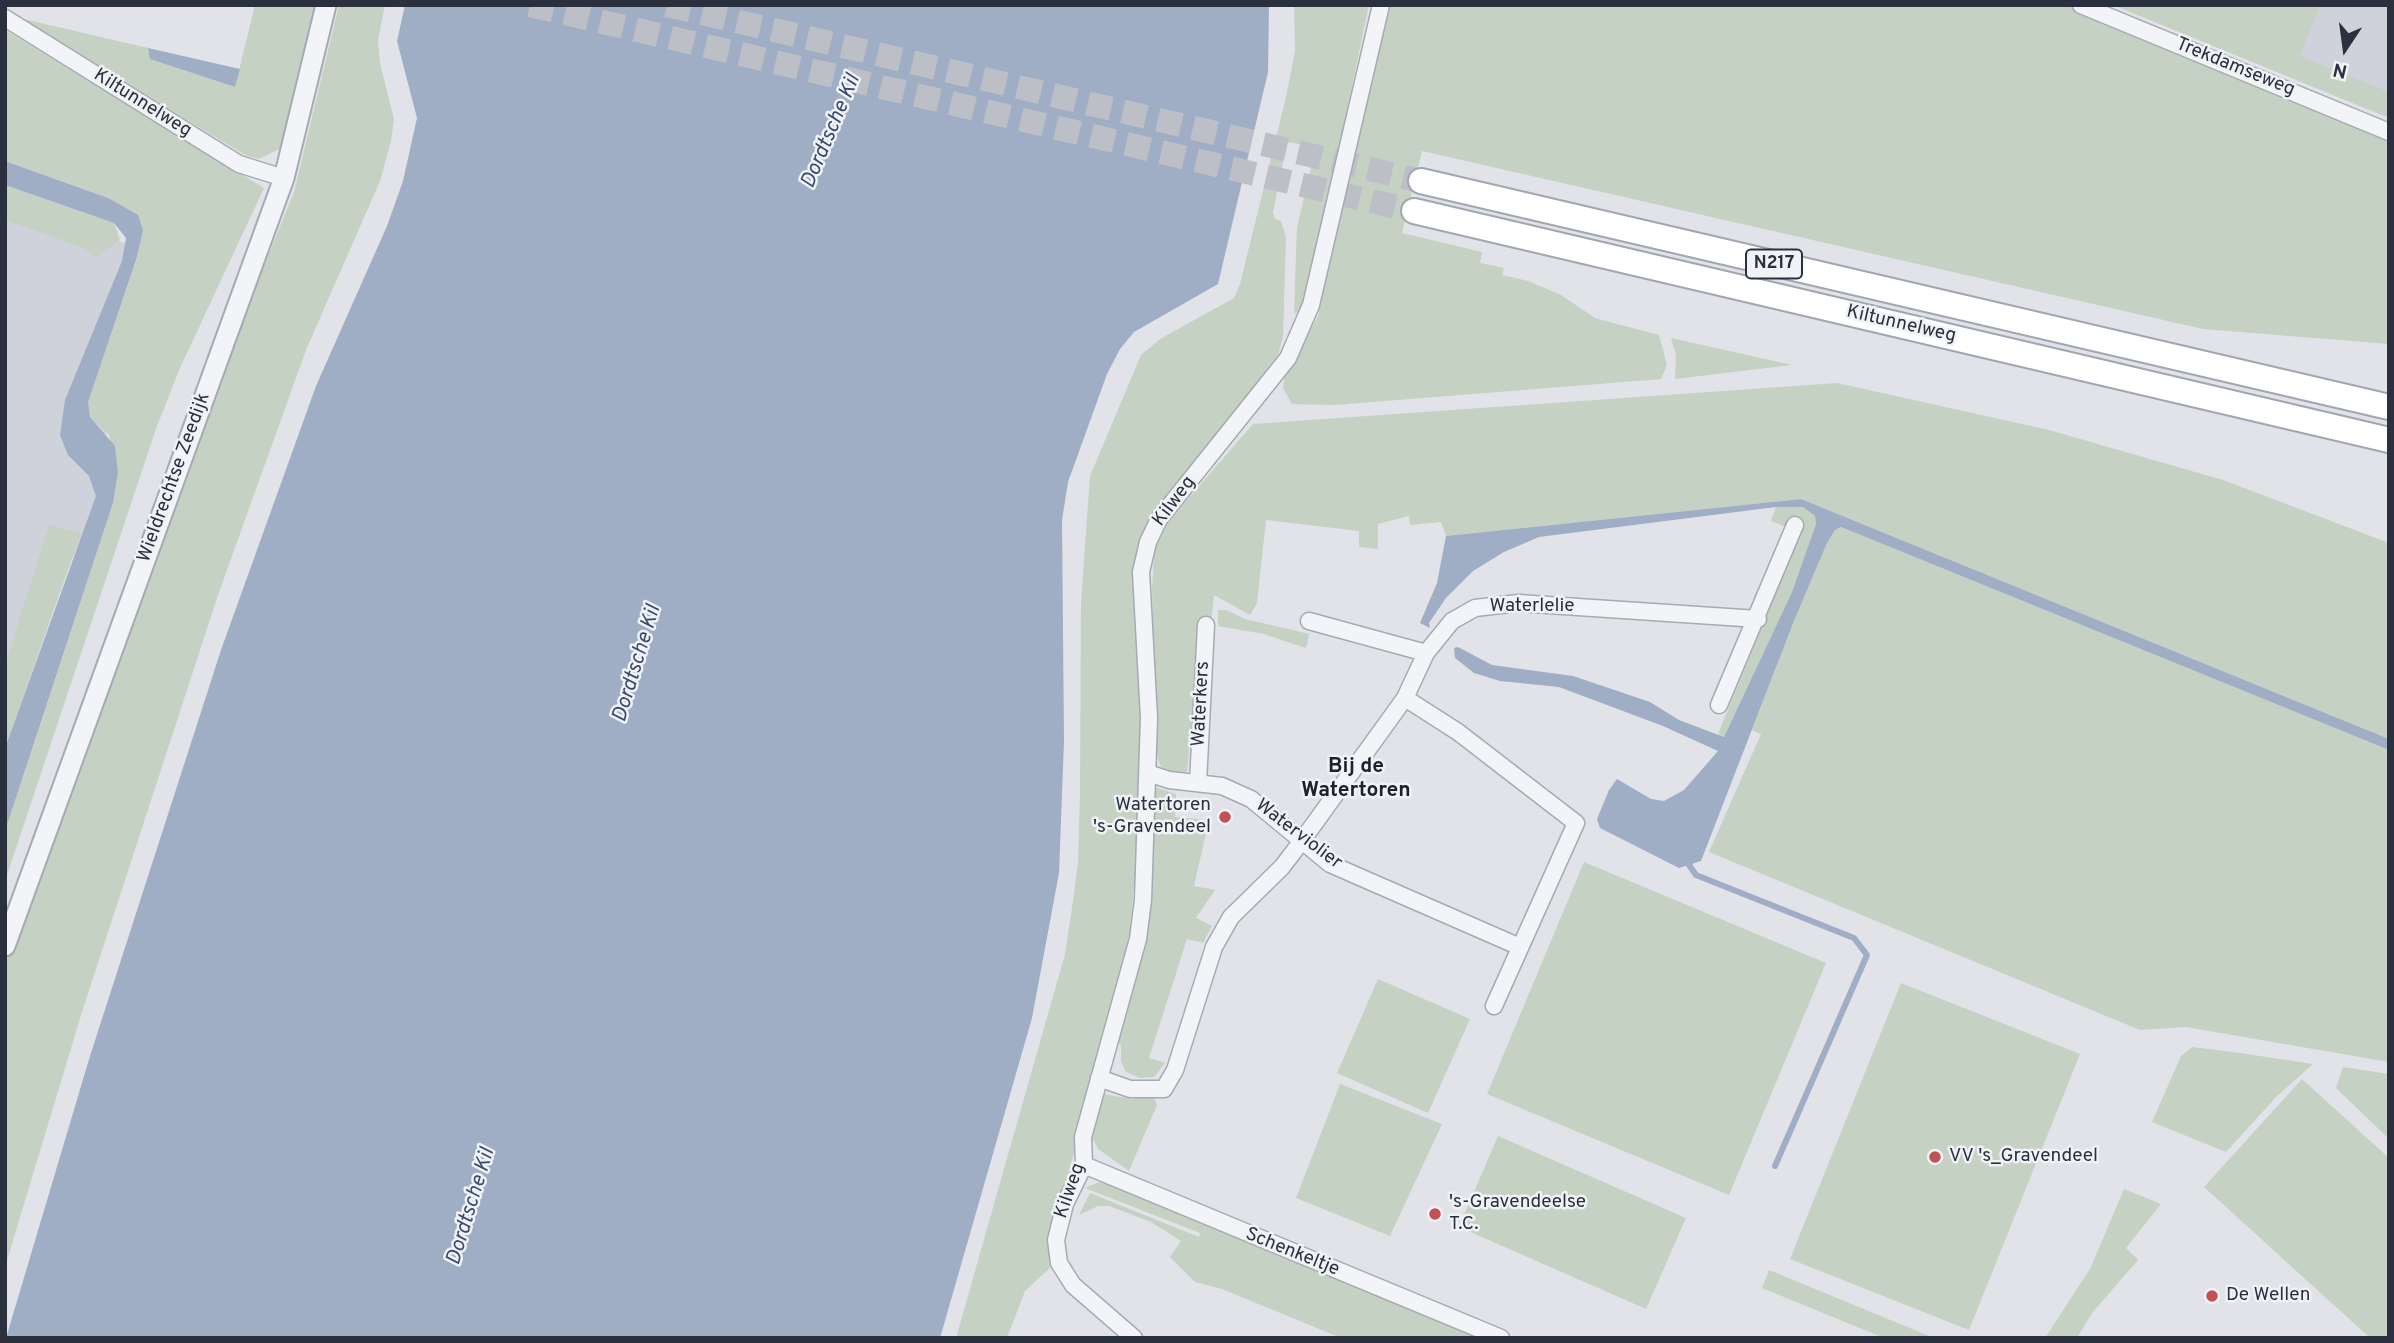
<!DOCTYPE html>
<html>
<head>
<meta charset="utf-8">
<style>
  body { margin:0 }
  #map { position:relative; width:2394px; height:1343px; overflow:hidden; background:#e1e3e8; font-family:Overpass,sans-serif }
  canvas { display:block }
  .frame { position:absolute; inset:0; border:7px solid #2a303e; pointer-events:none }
  .north { position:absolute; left:2310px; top:14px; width:70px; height:70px; -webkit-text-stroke:5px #f0f2f6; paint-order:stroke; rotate:193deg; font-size:19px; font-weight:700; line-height:28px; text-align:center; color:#2a303e }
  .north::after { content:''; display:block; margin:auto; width:24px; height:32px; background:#2a303e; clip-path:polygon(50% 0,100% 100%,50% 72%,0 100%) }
</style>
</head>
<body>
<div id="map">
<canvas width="2394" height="1343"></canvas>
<div class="frame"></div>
<div class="north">N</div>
</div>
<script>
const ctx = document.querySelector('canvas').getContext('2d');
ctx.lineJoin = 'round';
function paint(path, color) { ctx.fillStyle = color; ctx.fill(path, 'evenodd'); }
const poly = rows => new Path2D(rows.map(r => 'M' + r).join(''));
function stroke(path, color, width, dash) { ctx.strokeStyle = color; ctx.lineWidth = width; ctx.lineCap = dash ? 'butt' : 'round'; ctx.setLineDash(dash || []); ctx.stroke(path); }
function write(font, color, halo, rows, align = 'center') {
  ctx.font = font + ' Overpass,sans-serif'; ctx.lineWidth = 5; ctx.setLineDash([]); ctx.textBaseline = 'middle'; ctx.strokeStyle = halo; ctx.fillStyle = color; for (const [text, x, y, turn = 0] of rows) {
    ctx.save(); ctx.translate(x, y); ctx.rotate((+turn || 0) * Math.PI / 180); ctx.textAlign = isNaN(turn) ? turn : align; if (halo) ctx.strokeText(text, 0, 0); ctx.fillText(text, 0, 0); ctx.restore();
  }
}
const built = poly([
  [2290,5,2389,5,2389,106,2272,59],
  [5,199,130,245,99,487,84,537,5,680]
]);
const green = poly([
  [255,5,316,5,283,147,259,159,247,156,15,17,148,48,151,59,235,87],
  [339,5,385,5,378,40,380,63,394,119,391,141,380,181,306,350,218,595,82,1012,5,1267,5,954,192,443,294,192],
  [1294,5,1369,5,1325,213,1300,312,1294,313,1297,227,1316,147,1287,142,1273,213,1275,219,1281,221,1286,237,1283,337,1278,355,1152,518,1134,581,1144,775,1130,930,1117,996,1058,1211,1053,1265,1025,1291,1007,1338,956,1338,1065,954,1072,908,1078,863,1080,792,1081,603,1090,476,1141,355,1160,339,1234,298,1240,284,1286,97,1295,51],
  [1388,5,2070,5,2389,137,2389,344,2203,329,1422,151,1402,233,1482,252,1480,263,1504,268,1502,275,1528,281,1561,295,1595,318,1659,335,1667,365,1661,379,1335,405,1292,404,1283,388,1285,373,1318,316,1336,217],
  [2113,5,2320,5,2300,56,2389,92,2389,118],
  [5,30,264,188,180,368,157,426,5,881,5,831,113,503,118,473,109,435,90,416,88,402,137,257,143,230,108,198,5,161],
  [5,185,114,223,120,240,96,257,84,248,5,220],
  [1671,338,1792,365,1675,379,1676,355],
  [1837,383,2049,430,2223,480,2389,543,2389,739,1801,499,1446,536,1441,522,1410,525,1409,516,1378,524,1378,549,1359,547,1359,531,1266,520,1257,603,1250,615,1214,595,1211,622,1200,621,1187,772,1179,774,1161,767,1156,753,1152,589,1154,555,1160,531,1253,424],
  [1776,507,1803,507,1815,516,1816,524,1792,592,1724,737,1718,734,1803,527,1789,522,1786,527,1771,521],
  [49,525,81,533,5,748,5,666],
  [1841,527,2389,750,2389,1062,2186,1027,2140,1030,1709,852,1761,734,1752,730,1794,621,1827,543,1835,530],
  [1218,610,1226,610,1245,619,1309,634,1307,645,1305,648,1264,634,1218,626],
  [1154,787,1176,794,1175,817,1209,820,1194,886,1215,890,1196,918,1212,926,1203,943,1187,939,1149,1058,1165,1063,1154,1077,1140,1078,1126,1072,1121,1061,1121,1045,1118,1043,1142,954,1150,908],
  [1584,862,1826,963,1729,1195,1487,1094],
  [1378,979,1470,1019,1428,1113,1337,1073],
  [1901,983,2080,1054,1969,1330,1790,1259],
  [2192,1047,2233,1052,2313,1064,2277,1096,2226,1152,2152,1122,2181,1056],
  [2343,1067,2389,1074,2389,1139,2336,1088],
  [2302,1079,2389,1158,2389,1338,2370,1338,2204,1187],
  [1340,1084,1442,1124,1390,1236,1296,1198],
  [1103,1094,1131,1099,1154,1097,1157,1105,1129,1171,1098,1149,1092,1137],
  [1498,1136,1686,1218,1646,1309,1459,1227],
  [1099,1182,1112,1185,1487,1338,1341,1338,1222,1289,1195,1282,1170,1257,1181,1241,1151,1222,1109,1206,1098,1206,1079,1215,1090,1193,1199,1237,1200,1233,1085,1188],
  [2124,1189,2161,1204,2126,1248,2138,1260,2092,1313,2077,1338,2045,1338,2090,1269],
  [1769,1270,1934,1338,1935,1338,1884,1338,1762,1288]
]);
const water = poly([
  [405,5,1269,5,1268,72,1218,284,1134,332,1120,349,1107,374,1068,482,1062,520,1064,741,1059,873,1032,1018,940,1338,6,1338,90,1056,221,650,316,386,387,226,403,181,417,118,397,41],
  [148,48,240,69,235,87,150,59],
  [5,161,108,198,138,215,143,230,137,257,88,402,90,417,115,446,118,473,113,503,5,831,5,748,96,496,89,476,68,455,60,435,65,400,122,261,126,238,114,223,5,185],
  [1801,499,2389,739,2389,750,1841,527,1835,530,1827,543,1794,621,1701,861,1679,868,1600,828,1597,819,1609,790,1617,779,1651,799,1664,801,1684,790,1718,751,1663,726,1559,687,1500,681,1474,673,1455,658,1454,648,1458,647,1492,665,1573,676,1650,702,1679,720,1724,737,1792,592,1816,524,1815,516,1803,507,1776,507,1539,537,1504,552,1473,571,1446,598,1429,623,1430,628,1420,623,1437,583,1446,536]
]);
const stream = poly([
  [1692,859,1689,865,1696,875,1854,938,1867,955,1775,1166]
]);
const primaryTunnel = poly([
  [530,5,1414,211],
  [667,5,1421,181]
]);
const minor = poly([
  [2081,5,2389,132],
  [5,18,239,164,284,178],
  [1309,621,1426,653],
  [1405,698,1458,732,1576,823,1494,1006],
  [1719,705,1795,525],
  [1148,773,1169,780,1222,786,1251,799,1330,864,1520,947],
  [1198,783,1206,625],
  [1099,1078,1130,1089,1164,1089,1175,1070,1214,947,1231,917,1282,867,1301,842,1405,698,1426,653,1452,621,1475,608,1518,603,1758,619],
  [1084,1165,1501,1338],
  [1134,1338,1073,1285,1059,1263,1056,1240,1065,1204,1084,1165,1083,1137,1138,939,1143,900,1149,718,1141,572,1148,542,1159,519,1288,358,1311,305,1381,5]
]);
const tertiary = poly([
  [5,946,284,178,326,5]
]);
const primary = poly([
  [1421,181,2389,407],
  [1414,211,2389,440]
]);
const markers = [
  [1225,817,7,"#c35055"],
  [1935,1157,7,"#c35055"],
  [1435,1214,7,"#c35055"],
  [2212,1296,7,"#c35055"]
];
const shields = [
  [1774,264,56]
];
const shieldNames = [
  ["N217",1774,264]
];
const streetNames = [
  ["Trekdamseweg",2235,68,22],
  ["Kiltunnelweg",142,104,32],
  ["Kiltunnelweg",1901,325,13],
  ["Wieldrechtse Zeedijk",175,478,-70],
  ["Kilweg",1175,502,-53],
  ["Waterlelie",1532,607],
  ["Waterkers",1202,704,-87],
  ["Waterviolier",1298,835,37],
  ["Kilweg",1071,1191,-71],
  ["Schenkeltje",1292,1253,22]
];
const poiNames = [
  ["Watertoren",1211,806,"right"],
  ["'s-Gravendeel",1211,828,"right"],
  ["VV 's_Gravendeel",1949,1157],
  ["'s-Gravendeelse",1449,1203],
  ["T.C.",1449,1225],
  ["De Wellen",2226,1296]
];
const waterNames = [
  ["Dordtsche Kil",832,132,-67],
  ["Dordtsche Kil",638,664,-73],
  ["Dordtsche Kil",472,1207,-73]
];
const neighbourhoodNames = [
  ["Bij de",1356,768],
  ["Watertoren",1356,792]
];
paint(built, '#cfd2da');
paint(green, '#c5d1c3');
paint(water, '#9fadc5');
stroke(stream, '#9fadc5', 6);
stroke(primaryTunnel, '#bcbfc6', 24, [24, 12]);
stroke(minor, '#a6aab2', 19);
stroke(tertiary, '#a6aab2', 23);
stroke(primary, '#a1a6b3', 28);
stroke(minor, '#f3f4f7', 16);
stroke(tertiary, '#f3f4f7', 19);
stroke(primary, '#fff', 24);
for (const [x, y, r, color] of markers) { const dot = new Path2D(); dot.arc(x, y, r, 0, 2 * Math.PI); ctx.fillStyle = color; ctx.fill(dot); stroke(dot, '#f0f2f6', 2.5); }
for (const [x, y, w] of shields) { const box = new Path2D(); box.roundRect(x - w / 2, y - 14.5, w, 29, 5); ctx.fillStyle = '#f0f2f6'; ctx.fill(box); stroke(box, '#2a303e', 2); }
write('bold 18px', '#2a303e', null, shieldNames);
write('19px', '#2a303e', '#f0f2f6', streetNames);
write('19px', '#2a303e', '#f0f2f6', poiNames, 'left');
write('italic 21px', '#384b6f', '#f0f2f6', waterNames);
write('bold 21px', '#1d212f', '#f0f2f6', neighbourhoodNames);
</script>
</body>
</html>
